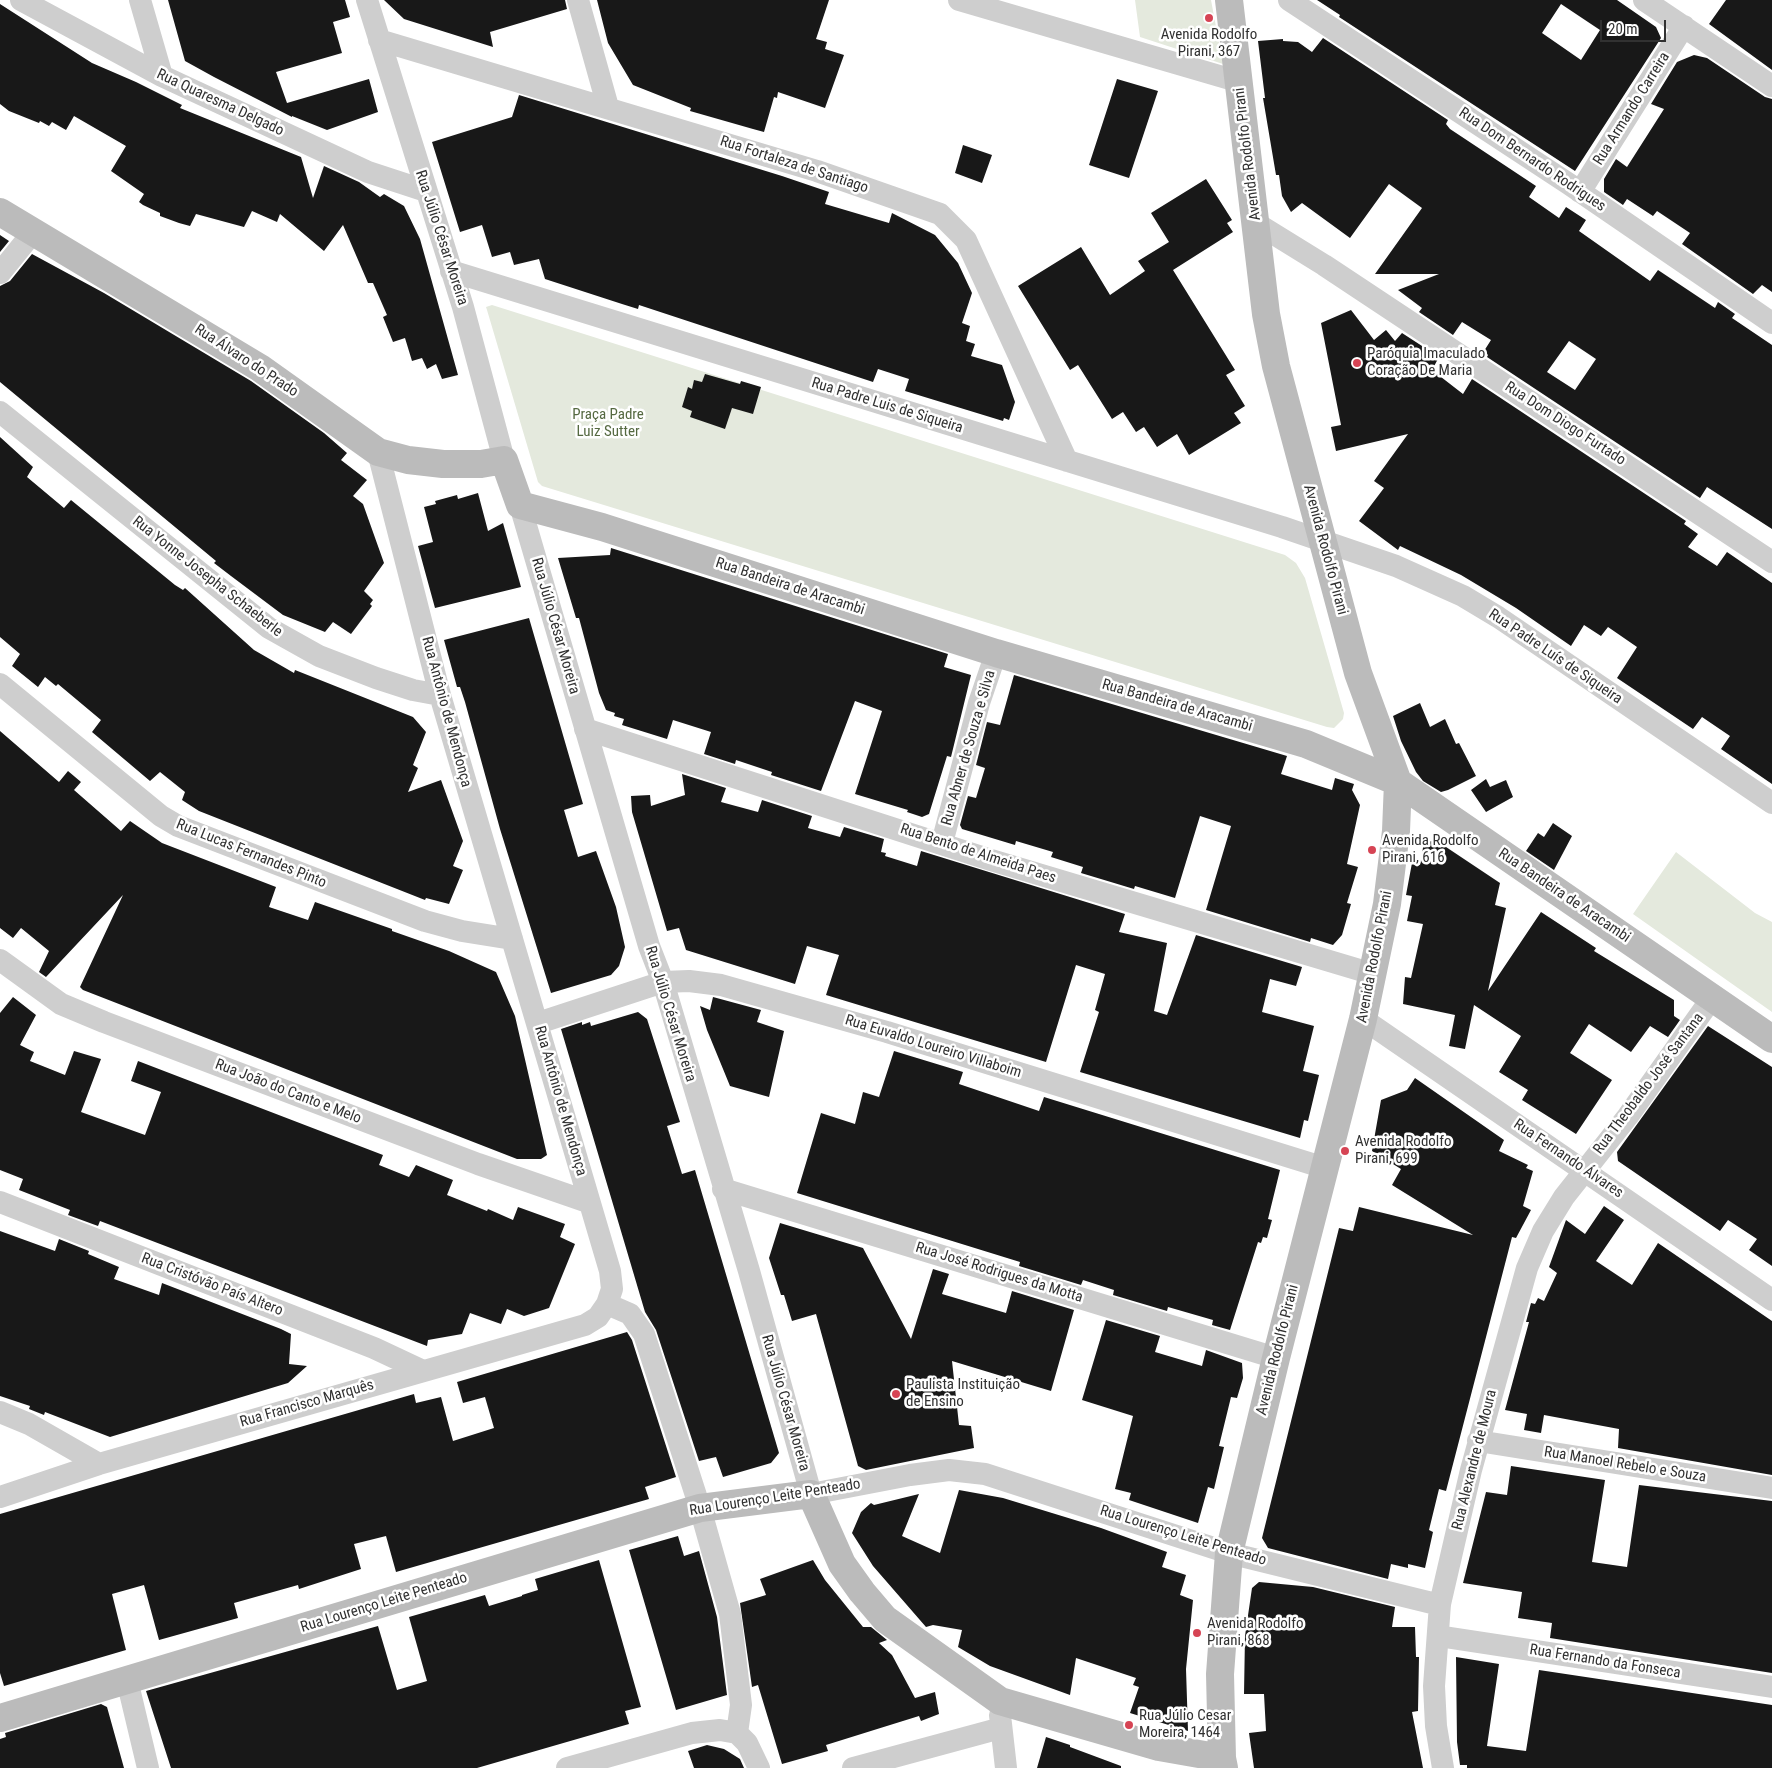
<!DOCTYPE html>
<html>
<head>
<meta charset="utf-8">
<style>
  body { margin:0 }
  #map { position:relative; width:1772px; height:1768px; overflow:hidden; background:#fff; font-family:"Roboto Condensed",sans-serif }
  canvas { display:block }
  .scale { position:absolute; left:1600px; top:20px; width:66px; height:22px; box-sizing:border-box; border:2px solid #313131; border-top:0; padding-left:6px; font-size:15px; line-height:18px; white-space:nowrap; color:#313131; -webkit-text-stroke:4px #fff; paint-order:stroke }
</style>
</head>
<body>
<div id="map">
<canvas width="1772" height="1768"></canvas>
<div class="scale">20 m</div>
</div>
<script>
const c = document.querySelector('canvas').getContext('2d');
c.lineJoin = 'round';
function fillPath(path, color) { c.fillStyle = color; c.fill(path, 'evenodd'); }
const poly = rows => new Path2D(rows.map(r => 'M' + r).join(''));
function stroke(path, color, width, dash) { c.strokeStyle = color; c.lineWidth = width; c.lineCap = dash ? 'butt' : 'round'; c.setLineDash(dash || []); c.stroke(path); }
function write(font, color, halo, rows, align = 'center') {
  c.font = font + ' "Roboto Condensed",sans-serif'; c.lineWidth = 5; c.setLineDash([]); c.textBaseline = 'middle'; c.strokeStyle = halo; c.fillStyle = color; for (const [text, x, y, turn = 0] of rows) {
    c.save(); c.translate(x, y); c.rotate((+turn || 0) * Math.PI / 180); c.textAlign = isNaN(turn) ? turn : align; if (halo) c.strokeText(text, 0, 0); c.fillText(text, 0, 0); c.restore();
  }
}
fillPath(poly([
  [1135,0,1211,0,1223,64,1140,37],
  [492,305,1285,555,1296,563,1305,578,1344,713,1343,719,1334,728,1327,727,542,486,538,482,487,310,486,307],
  [1676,852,1755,913,1772,922,1772,1012,1633,914]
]), '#e4e9dd');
fillPath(poly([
  [168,0,345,0,350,17,333,22,342,53,276,72,287,103,369,79,378,112,327,130,292,116,292,117,214,77,185,61],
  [384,0,565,0,567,9,490,32,493,47,404,19],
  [597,0,829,0,816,39,827,42,825,49,844,55,825,108,778,92,777,98,774,97,764,132,753,129,690,111,691,108,633,85,608,43],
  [1317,0,1617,0,1656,27,1661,38,1575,171,1339,17,1340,15],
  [1561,4,1600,30,1581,60,1542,33],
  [1726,0,1772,0,1772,70,1709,24],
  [0,4,92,63,136,82,182,105,180,108,301,157,313,198,324,166,359,182,380,197,384,194,404,206,420,239,458,375,442,379,436,364,427,369,422,358,412,361,405,338,393,342,383,317,387,315,373,283,368,283,343,225,324,251,280,214,277,222,252,211,244,227,196,214,190,226,179,223,160,216,160,213,143,205,139,202,144,194,111,171,126,146,74,116,66,130,52,122,49,126,40,121,39,123,9,111,0,104],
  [1323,38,1448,120,1446,124,1450,129,1536,186,1529,197,1559,218,1566,207,1586,220,1579,231,1650,281,1658,270,1715,308,1718,302,1735,314,1732,318,1772,345,1772,529,1707,487,1700,498,1487,357,1488,355,1484,351,1491,340,1462,322,1453,335,1419,312,1422,308,1398,290,1439,274,1375,274,1422,208,1389,184,1350,238,1302,203,1291,212,1282,196,1279,175,1276,175,1263,98,1265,98,1258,41,1283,39,1283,41,1298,42,1312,52],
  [1569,341,1596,359,1575,390,1547,372],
  [1694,55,1707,58,1765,97,1772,99,1772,292,1762,285,1753,294,1682,244,1690,233,1657,211,1653,216,1627,199,1623,205,1604,192,1604,179,1616,159,1627,167,1664,109,1651,104,1677,62],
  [1117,79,1158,91,1129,178,1089,165],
  [519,95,782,176,829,192,825,204,889,223,892,213,935,235,958,263,972,293,962,323,970,326,966,341,975,344,971,356,1002,365,1015,402,1009,420,1004,418,1003,421,905,391,909,379,878,369,873,382,639,305,638,309,622,304,545,279,539,259,514,265,510,252,492,257,482,225,460,232,432,142,512,117],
  [963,145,992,155,982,183,955,173],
  [1206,179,1232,220,1227,223,1233,232,1173,270,1235,370,1226,375,1245,406,1234,413,1241,423,1189,455,1177,434,1157,447,1144,427,1136,432,1123,412,1112,419,1078,365,1070,370,1018,286,1081,247,1110,295,1145,271,1138,261,1169,242,1151,213],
  [0,235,9,241,0,252],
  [32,254,104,293,251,381,324,433,347,453,341,460,367,480,353,496,363,504,384,563,364,591,373,600,370,604,372,606,351,634,333,622,325,632,283,615,231,576,214,563,216,561,0,382,0,286,10,281],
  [1351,310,1374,340,1386,330,1395,341,1402,333,1439,357,1432,370,1463,394,1472,379,1686,521,1684,524,1698,534,1688,547,1717,566,1727,552,1772,583,1772,784,1721,749,1730,736,1702,717,1693,729,1617,678,1637,647,1608,627,1601,636,1584,625,1571,646,1516,608,1461,575,1400,546,1398,550,1359,521,1384,488,1374,481,1408,434,1336,451,1331,427,1341,425,1321,323],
  [705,374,740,384,741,381,761,387,753,414,732,408,725,429,690,417,692,411,682,407,688,387,692,389,694,380,702,382],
  [0,437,33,467,27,477,64,508,71,500,175,585,183,590,185,588,254,650,294,673,295,670,413,717,426,732,413,765,418,768,408,792,441,780,463,841,453,866,463,870,449,904,426,898,425,900,199,811,182,800,185,792,160,772,150,781,92,732,101,720,58,684,56,686,45,677,38,687,12,666,20,654,0,637],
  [478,493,488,531,503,523,521,587,435,608,418,546,433,542,424,507,436,504,435,501,457,495,458,499],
  [611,548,948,654,944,667,971,675,951,757,947,756,929,814,922,817,907,812,908,810,855,794,882,711,855,701,821,791,771,775,772,772,736,760,735,764,704,754,711,732,673,720,667,739,622,725,624,719,614,716,615,713,606,710,599,693,579,618,576,618,558,558,610,555],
  [529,618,583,804,564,810,578,857,596,851,616,907,625,947,619,966,611,975,551,993,500,829,465,702,460,687,457,687,444,640],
  [1014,675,1287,756,1281,774,1332,790,1335,778,1354,784,1352,790,1360,805,1347,864,1358,867,1347,903,1351,904,1342,935,1333,945,1311,938,1310,942,1206,910,1231,826,1200,816,1175,898,1135,886,1134,889,1081,873,1083,867,1051,857,1053,852,1016,841,1015,845,962,829,960,825,968,796,976,798,985,768,976,765,987,722,1000,725],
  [1420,703,1430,727,1445,719,1456,744,1459,743,1476,776,1448,790,1441,792,1423,781,1416,772,1401,741,1393,716],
  [0,731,59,782,68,771,81,782,74,790,121,831,130,821,162,843,276,887,269,907,308,920,315,902,392,929,392,931,449,951,496,972,515,1016,547,1155,541,1159,517,1159,83,990,80,987,123,895,46,977,39,972,49,951,21,928,13,938,0,928],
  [682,774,726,788,721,802,758,812,762,800,812,816,808,828,840,837,844,827,884,839,881,852,886,853,885,856,917,866,921,851,1125,914,1119,932,1167,943,1154,1011,1167,1015,1196,935,1302,967,1296,986,1270,979,1262,1012,1314,1026,1303,1071,1319,1075,1308,1121,1304,1120,1300,1138,1080,1072,1099,1012,1095,1010,1105,974,1076,965,1046,1062,826,995,839,955,807,946,795,984,686,950,679,928,667,931,632,812,631,796,650,795,651,806,685,795],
  [1486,779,1490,787,1506,780,1513,797,1486,812,1471,790],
  [1553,823,1572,836,1554,870,1526,851,1538,833,1544,837],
  [1433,841,1440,843,1500,883,1495,905,1506,908,1488,991,1541,912,1596,948,1594,951,1674,1000,1674,1016,1680,1020,1668,1037,1650,1026,1631,1052,1589,1024,1570,1053,1612,1080,1576,1134,1522,1100,1528,1090,1499,1072,1521,1036,1474,1005,1465,1049,1449,1046,1455,1015,1403,1004,1405,977,1411,978,1423,924,1407,921,1412,896,1406,895,1412,863,1420,865,1424,842],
  [13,997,36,1015,20,1045,34,1052,30,1061,65,1075,74,1051,101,1059,81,1112,145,1135,161,1092,131,1081,138,1061,383,1155,379,1165,409,1177,416,1165,453,1180,447,1195,487,1211,488,1209,513,1220,518,1207,565,1224,560,1237,575,1244,549,1308,524,1316,507,1309,501,1324,470,1313,462,1334,428,1340,427,1346,100,1221,98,1226,68,1215,70,1210,19,1190,23,1179,0,1170,0,1013],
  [713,997,761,1010,757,1022,784,1031,769,1097,730,1086,707,1030,700,1006,710,1010],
  [638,1012,647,1019,680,1122,667,1126,682,1174,695,1170,779,1453,771,1463,723,1477,716,1457,699,1461,656,1330,645,1312,561,1029,582,1022,582,1025,590,1022,591,1026],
  [1708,1026,1772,1067,1772,1266,1749,1250,1757,1239,1728,1220,1720,1231,1618,1161,1617,1152],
  [894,1051,963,1072,959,1084,1039,1111,1044,1097,1280,1170,1268,1219,1272,1220,1267,1238,1263,1237,1261,1243,1258,1242,1230,1330,1212,1325,1213,1320,1168,1307,1167,1311,1113,1295,1114,1290,1083,1280,1081,1285,1019,1266,1020,1262,797,1193,821,1113,855,1124,863,1092,879,1097],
  [1415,1078,1504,1140,1499,1151,1528,1165,1526,1168,1533,1171,1523,1206,1531,1210,1516,1238,1512,1237,1446,1491,1439,1489,1429,1530,1433,1532,1425,1568,1408,1564,1408,1568,1391,1564,1388,1579,1268,1548,1262,1538,1339,1228,1353,1231,1359,1207,1473,1235,1392,1185,1401,1169,1372,1151,1381,1100,1407,1090],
  [1604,1206,1624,1220,1596,1261,1632,1285,1658,1243,1772,1321,1772,1475,1618,1448,1619,1429,1544,1415,1541,1433,1524,1430,1527,1414,1505,1410,1529,1322,1526,1322,1531,1303,1535,1304,1538,1298,1544,1301,1557,1273,1549,1267,1566,1220,1585,1234],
  [780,1223,863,1248,911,1339,933,1269,949,1274,942,1294,1006,1313,1012,1291,1074,1310,1051,1391,952,1361,959,1425,971,1426,974,1448,866,1470,858,1466,816,1314,792,1321,784,1295,781,1295,769,1258],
  [0,1231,55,1251,59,1239,89,1251,88,1254,119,1267,114,1279,159,1295,162,1283,281,1329,291,1334,289,1364,307,1366,288,1383,110,1437,45,1412,44,1415,29,1409,30,1406,0,1396],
  [1106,1320,1160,1336,1155,1352,1202,1366,1206,1350,1242,1363,1243,1378,1237,1398,1231,1397,1219,1446,1224,1447,1214,1489,1208,1487,1198,1523,1129,1500,1131,1493,1115,1489,1133,1416,1082,1400],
  [627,1332,632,1340,676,1477,645,1487,649,1499,396,1572,386,1536,354,1544,361,1569,299,1589,298,1585,234,1603,238,1618,159,1640,144,1585,112,1594,126,1650,4,1686,0,1673,0,1514,414,1394,416,1403,441,1397,453,1441,494,1428,485,1397,463,1403,457,1382],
  [1511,1466,1605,1480,1592,1562,1627,1567,1639,1485,1772,1501,1772,1673,1550,1638,1552,1623,1518,1618,1522,1592,1463,1583,1486,1492,1507,1495],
  [959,1490,1003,1498,1101,1528,1167,1552,1162,1567,1186,1575,1180,1595,1193,1600,1186,1669,1188,1731,1130,1713,1139,1687,1133,1685,1136,1678,1076,1658,1070,1695,990,1666,958,1647,962,1630,933,1625,926,1627,873,1566,852,1533,861,1512,871,1503,874,1505,919,1494,902,1536,940,1553],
  [678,1536,684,1556,699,1551,717,1617,727,1695,676,1710,629,1550],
  [599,1560,641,1707,625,1711,629,1724,477,1768,171,1768,146,1691,378,1626,397,1690,427,1681,409,1617,485,1595,489,1606,522,1596,522,1595,538,1590,535,1579],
  [813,1560,825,1580,863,1627,871,1627,887,1640,879,1643,892,1655,915,1698,935,1692,939,1714,921,1721,919,1716,874,1730,826,1745,828,1751,782,1764,758,1685,752,1687,740,1603,766,1595,760,1579],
  [1259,1582,1313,1587,1395,1607,1392,1627,1415,1627,1416,1657,1419,1657,1418,1711,1412,1712,1423,1768,1254,1768,1249,1733,1266,1731,1264,1694,1244,1694,1245,1636,1252,1588],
  [1456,1657,1499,1664,1487,1746,1526,1751,1539,1670,1772,1705,1772,1768,1467,1768,1467,1765,1460,1765,1457,1742],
  [101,1704,107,1707,124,1768,0,1768,0,1739,6,1737,5,1733],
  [1046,1737,1070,1745,1070,1747,1121,1766,1121,1768,1037,1768],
  [707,1745,724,1749,740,1759,744,1768,694,1768,688,1751]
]), '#181818');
stroke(poly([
  [21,0,162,76,368,172,426,191],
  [140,0,162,76],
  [367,0,463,307,504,460],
  [578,0,608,107],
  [959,0,1240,82],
  [1289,0,1569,184,1772,323],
  [1644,0,1772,86],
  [379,40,817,171,940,214,966,240,1067,461],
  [1580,192,1684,26],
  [1256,223,1324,265,1772,562],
  [451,271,1282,527,1396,566,1463,596,1498,617,1772,803],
  [0,273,34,231],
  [0,412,269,628,319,656,376,678,413,690,440,695],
  [520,505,649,946,663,982,749,1271,811,1494,910,1475,949,1470,985,1474,1229,1553,1440,1605],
  [0,684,161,816,178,826,425,921,462,931,512,939],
  [585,729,991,860,1373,974],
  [942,843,979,703,996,653],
  [0,960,61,1004,104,1022,478,1164,588,1202],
  [1363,1019,1772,1300],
  [538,1023,663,982,689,981,721,985,887,1032,1325,1168],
  [723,1189,1276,1358],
  [0,1202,374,1348,423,1371],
  [607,1304,630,1314,644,1334,700,1508,730,1614,741,1705,737,1733],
  [0,1412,29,1424,99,1464],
  [1478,1441,1772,1488],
  [0,1497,99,1464,585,1325,598,1317,607,1304,612,1289,610,1271,440,695,378,452],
  [1438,1636,1772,1687],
  [127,1680,148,1768],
  [1000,1715,1006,1768],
  [737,1733,747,1743,759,1768],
  [567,1768,692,1733,720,1730,737,1733],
  [853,1768,1001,1728],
  [1443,1768,1436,1726,1434,1686,1440,1604,1471,1470,1527,1268,1543,1231,1564,1197,1628,1116,1712,998]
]), '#cecece', 22);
stroke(poly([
  [0,212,260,368,378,452,408,460,443,464,481,464,504,460,520,505,602,527,996,653,1306,744,1398,782,1772,1039],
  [0,1718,700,1508,811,1494,842,1564,862,1592,885,1619,1000,1701,1159,1747,1222,1758],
  [1224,1768,1222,1758,1220,1674,1229,1553,1276,1358,1363,1019,1387,904,1396,831,1398,782,1358,673,1276,366,1266,314,1229,0]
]), '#bbb', 28);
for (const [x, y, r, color] of [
  [1209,18,5,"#d64454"],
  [1357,363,5,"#d64454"],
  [1372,850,5,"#d64454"],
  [1345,1151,5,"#d64454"],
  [896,1394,5,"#d64454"],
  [1197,1633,5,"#d64454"],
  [1129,1725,5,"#d64454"]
]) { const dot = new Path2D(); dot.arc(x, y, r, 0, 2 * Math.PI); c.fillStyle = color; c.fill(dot); stroke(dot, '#fff', 2); }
write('15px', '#313131', '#fff', [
  ["Avenida Rodolfo",1209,35,"center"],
  ["Pirani, 367",1209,52,"center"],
  ["Paróquia Imaculado",1367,354],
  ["Coração De Maria",1367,371],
  ["Avenida Rodolfo",1382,841],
  ["Pirani, 616",1382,858],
  ["Avenida Rodolfo",1355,1142],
  ["Pirani, 699",1355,1159],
  ["Paulista Instituição",906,1385],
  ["de Ensino",906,1402],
  ["Avenida Rodolfo",1207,1624],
  ["Pirani, 868",1207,1641],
  ["Rua Júlio Cesar",1139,1716],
  ["Moreira, 1464",1139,1733]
], 'left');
write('15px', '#313131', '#fff', [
  ["Rua Quaresma Delgado",220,103,25],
  ["Rua Armando Carreira",1632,109,-58],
  ["Avenida Rodolfo Pirani",1248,154,-97],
  ["Rua Dom Bernardo Rodrigues",1532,160,34],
  ["Rua Fortaleza de Santiago",794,165,18],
  ["Rua Júlio César Moreira",441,238,72],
  ["Rua Álvaro do Prado",246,361,33],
  ["Rua Padre Luis de Siqueira",887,406,17],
  ["Rua Dom Diogo Furtado",1565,424,33],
  ["Avenida Rodolfo Pirani",1325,550,75],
  ["Rua Yonne Josepha Schaeberle",207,577,38],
  ["Rua Bandeira de Aracambi",790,587,18],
  ["Rua Júlio César Moreira",555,626,74],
  ["Rua Padre Luís de Siqueira",1555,657,34],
  ["Rua Bandeira de Aracambi",1177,706,16],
  ["Rua Antônio de Mendonça",446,712,75],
  ["Rua Abner de Souza e Silva",969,748,-74],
  ["Rua Lucas Fernandes Pinto",251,854,22],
  ["Rua Bento de Almeida Paes",978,854,18],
  ["Rua Bandeira de Aracambi",1564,896,34],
  ["Avenida Rodolfo Pirani",1375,957,-79],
  ["Rua Júlio César Moreira",670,1014,73],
  ["Rua Euvaldo Loureiro Villaboim",933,1047,17],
  ["Rua Theobaldo José Santana",1649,1084,-53],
  ["Rua João do Canto e Melo",288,1092,21],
  ["Rua Antônio de Mendonça",560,1101,74],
  ["Rua Fernando Álvares",1568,1159,34],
  ["Rua José Rodrigues da Motta",999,1273,17],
  ["Rua Cristóvão País Altero",212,1285,21],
  ["Avenida Rodolfo Pirani",1278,1350,-76],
  ["Rua Júlio César Moreira",785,1403,74],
  ["Rua Francisco Marquês",307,1404,-16],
  ["Rua Alexandre de Moura",1475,1460,-76],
  ["Rua Manoel Rebelo e Souza",1625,1465,9],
  ["Rua Lourenço Leite Penteado",775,1498,-9],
  ["Rua Lourenço Leite Penteado",1183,1536,17],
  ["Rua Lourenço Leite Penteado",384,1603,-17],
  ["Rua Fernando da Fonseca",1605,1662,9]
]);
write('15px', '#556941', '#fff', [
  ["Praça Padre",608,415],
  ["Luiz Sutter",608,432]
]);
</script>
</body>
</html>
